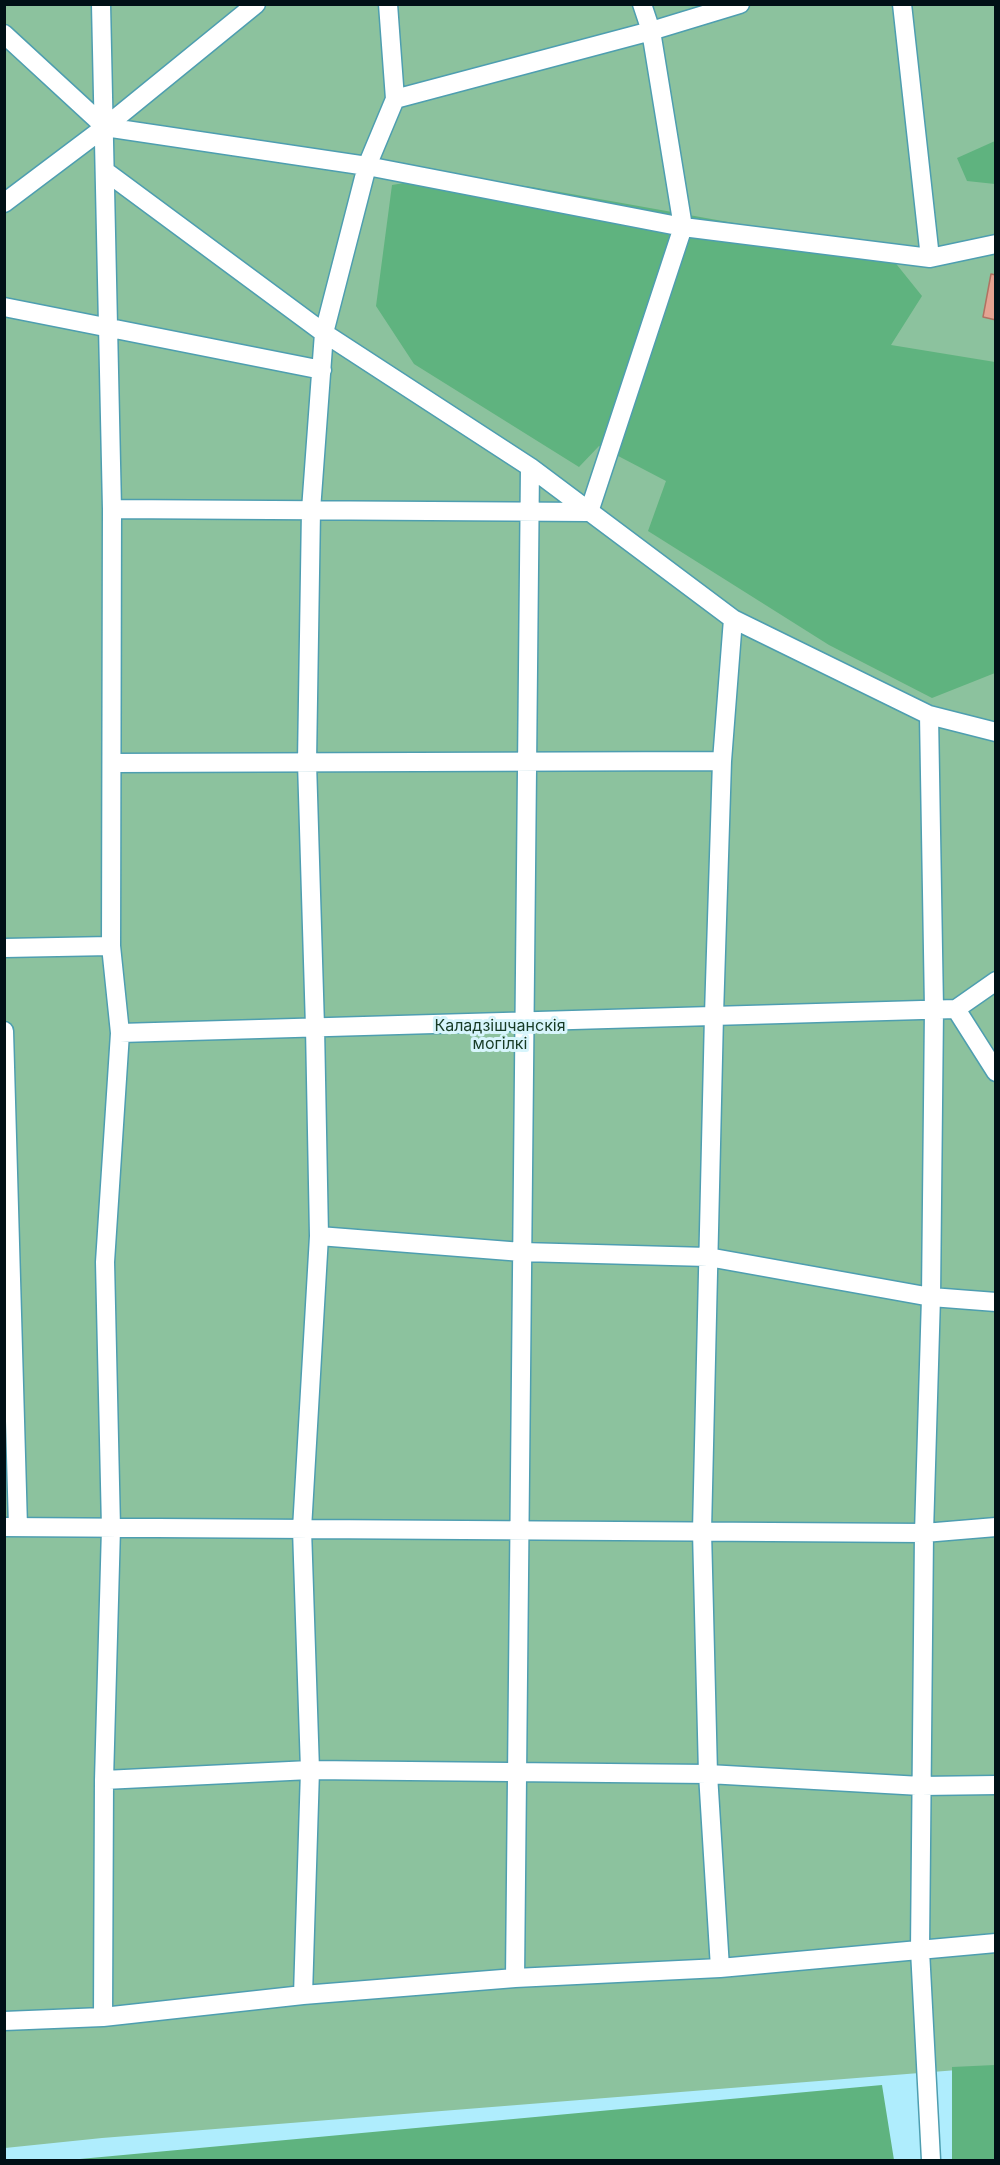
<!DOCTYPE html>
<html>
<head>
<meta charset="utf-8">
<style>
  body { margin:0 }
  #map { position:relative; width:1000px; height:2165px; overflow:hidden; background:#afedfd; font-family:Inter,sans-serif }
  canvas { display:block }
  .frame { position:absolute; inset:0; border:6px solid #001016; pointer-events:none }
</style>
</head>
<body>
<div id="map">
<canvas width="1000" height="2165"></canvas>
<div class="frame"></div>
</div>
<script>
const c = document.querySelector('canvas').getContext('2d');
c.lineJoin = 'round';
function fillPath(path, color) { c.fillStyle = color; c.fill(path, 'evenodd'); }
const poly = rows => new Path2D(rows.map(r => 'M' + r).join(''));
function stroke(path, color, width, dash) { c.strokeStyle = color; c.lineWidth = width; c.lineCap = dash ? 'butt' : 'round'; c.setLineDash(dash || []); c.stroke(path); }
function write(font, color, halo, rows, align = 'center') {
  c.font = font + ' Inter,sans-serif'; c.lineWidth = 6; c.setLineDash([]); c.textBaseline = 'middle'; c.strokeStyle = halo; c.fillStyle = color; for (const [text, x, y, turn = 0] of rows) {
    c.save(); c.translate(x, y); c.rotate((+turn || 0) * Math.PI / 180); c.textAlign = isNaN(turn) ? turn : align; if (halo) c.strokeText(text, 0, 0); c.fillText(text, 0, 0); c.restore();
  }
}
fillPath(poly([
  [5,5,995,5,995,2067,102,2138,5,2148]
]), '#8cc29e');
fillPath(poly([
  [995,141,995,184,967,181,957,158],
  [446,176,532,187,885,250,922,296,891,345,995,362,995,673,932,698,829,645,648,531,666,481,599,446,579,467,414,364,376,306,392,185],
  [995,2065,995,2160,952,2160,952,2067],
  [882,2085,894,2160,69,2160]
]), '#5fb37f');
const building = poly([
  [991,274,996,275,996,320,983,317,991,274]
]);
fillPath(building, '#e5a392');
stroke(building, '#b07262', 1.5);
const lane = poly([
  [101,4,112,509,111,946,120,1033,105,1262,111,1528,104,1780,103,2017],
  [902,4,930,258],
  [4,34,105,127,367,166,683,227,930,258,996,244],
  [395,99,651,31,740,4],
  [105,171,324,333,530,467,733,619,929,715,996,732],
  [4,203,105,127,256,4],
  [4,307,322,370],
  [112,509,589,512,683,227,651,31,642,4],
  [929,715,934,1009,931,1297,924,1533,920,1950,931,2160],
  [113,763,722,761],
  [4,948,111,946],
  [956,1009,996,1072],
  [4,1031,18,1527],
  [120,1033,956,1009,996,981],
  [319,1236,522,1252,708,1257,931,1297,996,1302],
  [4,1527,924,1533,996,1527],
  [104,1780,310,1770,708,1774,921,1786,996,1785],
  [720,1968,708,1774,702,1531,714,1015,722,761,733,619],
  [515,1978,530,467],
  [303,1995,310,1770,302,1529,319,1236,315,1027,307,762,311,510,324,333,367,166,395,99,388,4],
  [4,2021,103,2017,303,1995,515,1978,720,1968,996,1943]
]);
stroke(lane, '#4e9eb0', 21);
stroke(lane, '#fff', 18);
write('16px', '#173b25', '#d7f5fc', [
  ["Каладзішчанскія",500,1026],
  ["могілкі",500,1044]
]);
</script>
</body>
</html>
